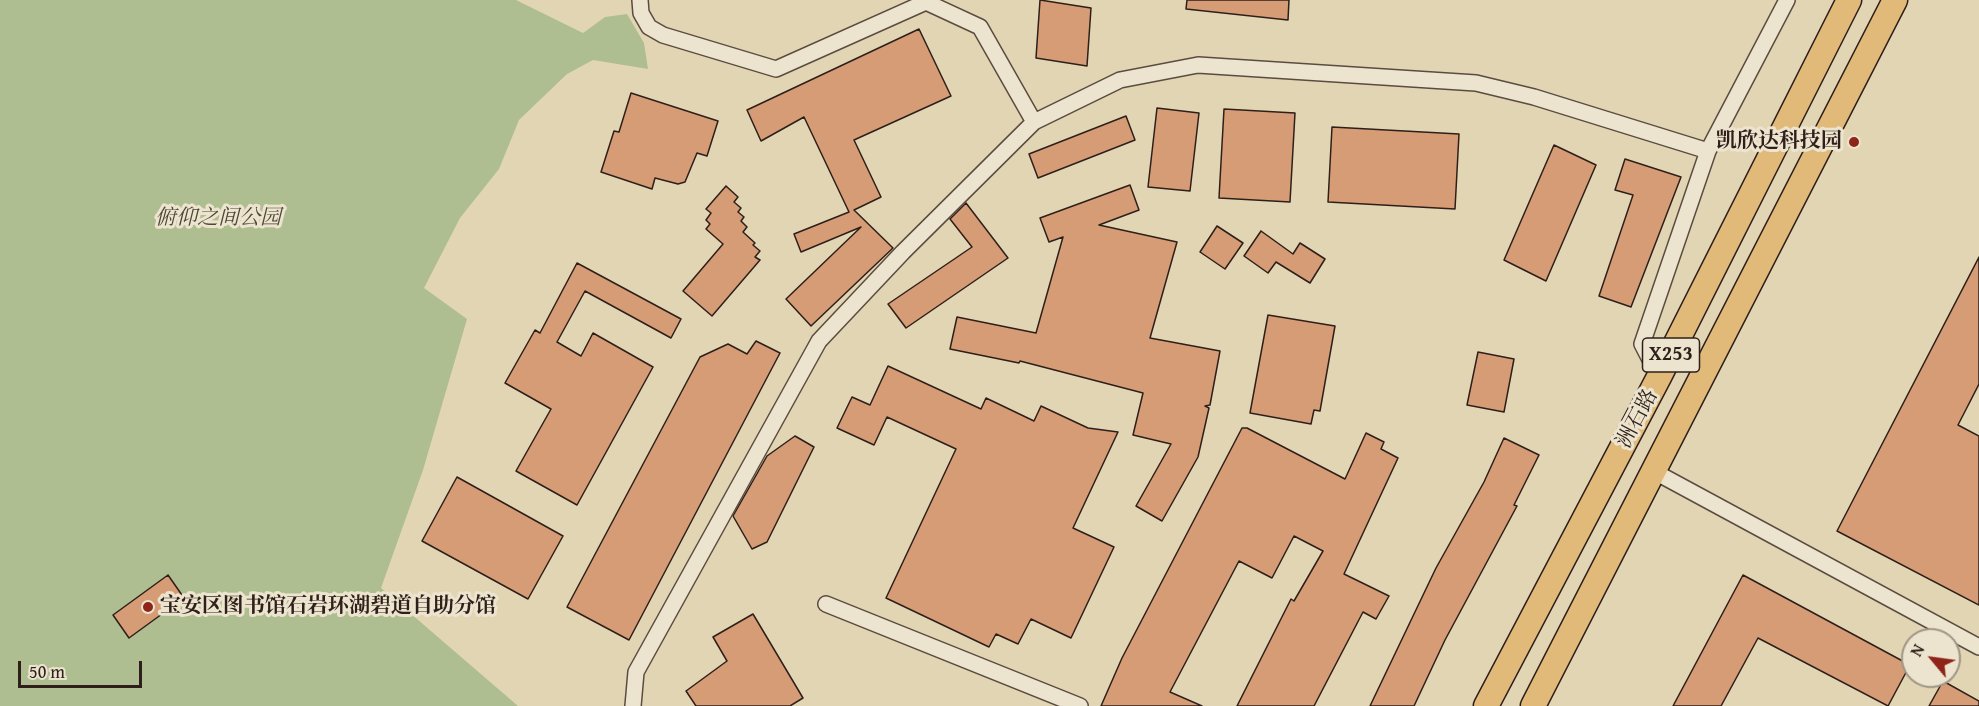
<!DOCTYPE html>
<html>
<head>
<meta charset="utf-8">
<style>
  body { margin:0 }
  #map { position:relative; width:1979px; height:706px; overflow:hidden; background:#e2d5b4; font-family:"Gentium Book Plus",serif }
  canvas { display:block }
  .north { position:absolute; left:1901px; top:628px; width:60px; height:60px; box-sizing:border-box; background:#ece4ce; border:2px solid #a09586; border-radius:50%; rotate:299deg; font-size:16px; font-weight:700; line-height:24px; text-align:center; color:#2e1f1a }
  .north::after { content:''; display:block; margin:auto; width:21px; height:27px; background:#8f2418; clip-path:polygon(50% 0,100% 100%,50% 72%,0 100%) }
  .scale { position:absolute; left:18px; top:661px; width:124px; height:27px; box-sizing:border-box; border:3px solid #2e1f1a; border-top:0; padding-left:8px; font-size:18px; line-height:21px; white-space:nowrap; color:#2e1f1a; -webkit-text-stroke:4px #ece4ce; paint-order:stroke }
</style>
</head>
<body>
<div id="map">
<canvas width="1979" height="706"></canvas>
<div class="north">N</div>
<div class="scale">50 m</div>
</div>
<script>
const c = document.querySelector('canvas').getContext('2d');
c.lineJoin = 'round';
function fillPath(path, color) { c.fillStyle = color; c.fill(path, 'evenodd'); }
const poly = rows => new Path2D(rows.map(r => 'M' + r).join(''));
function stroke(path, color, width, dash) { c.strokeStyle = color; c.lineWidth = width; c.lineCap = dash ? 'butt' : 'round'; c.setLineDash(dash || []); c.stroke(path); }
function write(font, color, halo, rows, align = 'center') {
  c.font = font + ' "Gentium Book Plus","Noto Serif SC",serif'; c.lineWidth = 6; c.setLineDash([]); c.textBaseline = 'middle'; c.strokeStyle = halo; c.fillStyle = color; for (const [text, x, y, turn = 0] of rows) {
    c.save(); c.translate(x, y); c.rotate((+turn || 0) * Math.PI / 180); c.textAlign = isNaN(turn) ? turn : align; if (halo) c.strokeText(text, 0, 0); c.fillText(text, 0, 0); c.restore();
  }
}
fillPath(poly([
  [0,0,516,0,583,33,605,17,627,14,644,43,648,69,593,60,567,74,519,120,499,169,460,218,424,288,467,319,423,470,381,588,518,706,0,706]
]), '#afbe90');
const building = poly([
  [1040,0,1091,8,1087,66,1036,58,1040,0],
  [1187,0,1289,0,1288,20,1186,9,1187,0],
  [919,29,951,96,854,140,881,197,854,210,893,248,811,326,786,299,861,227,801,252,794,234,849,212,804,117,761,141,747,110,919,29],
  [631,93,718,121,707,156,697,153,685,182,678,184,655,178,652,189,601,172,614,131,619,132,631,93],
  [1157,108,1199,113,1190,191,1148,187,1157,108],
  [1224,109,1295,113,1290,202,1219,198,1224,109],
  [1126,116,1135,140,1038,178,1029,154,1126,116],
  [1332,127,1459,134,1455,209,1328,202,1332,127],
  [1554,145,1596,165,1546,281,1504,260,1554,145],
  [1625,159,1681,177,1631,307,1599,296,1633,195,1615,190,1625,159],
  [1130,185,1139,210,1099,225,1177,242,1150,338,1220,351,1210,405,1205,406,1209,408,1198,457,1162,521,1136,506,1171,444,1133,435,1143,393,1020,361,1019,363,950,349,957,317,1036,333,1063,237,1049,242,1040,218,1130,185],
  [726,186,738,197,734,202,741,208,738,212,744,217,741,221,747,227,743,232,755,243,753,245,760,251,755,257,760,260,712,316,683,291,723,244,706,229,710,224,706,220,711,213,706,209,726,186],
  [966,203,1008,258,906,328,888,304,972,247,950,219,966,203],
  [1217,226,1243,243,1225,269,1200,252,1217,226],
  [1261,231,1293,254,1300,243,1325,259,1310,283,1276,262,1268,273,1244,256,1261,231],
  [1979,257,1979,384,1958,425,1979,436,1979,605,1837,531,1979,257],
  [577,263,681,319,671,338,585,291,557,342,581,356,593,333,653,367,577,505,516,471,551,409,505,383,535,330,540,333,577,263],
  [1268,315,1335,326,1320,411,1314,410,1311,424,1250,413,1268,315],
  [756,341,780,353,629,640,567,607,700,357,728,344,747,354,756,341],
  [1478,352,1514,359,1504,412,1467,405,1478,352],
  [888,366,981,409,986,398,1034,421,1041,406,1088,428,1118,432,1073,528,1114,547,1071,638,1031,619,1018,644,996,634,989,647,886,598,956,449,887,417,874,445,837,428,852,397,870,405,888,366],
  [1242,428,1247,428,1345,479,1366,433,1384,442,1381,449,1398,458,1344,574,1389,596,1376,619,1363,612,1314,706,1237,706,1291,599,1294,601,1323,551,1294,536,1272,578,1239,561,1170,692,1202,706,1101,706,1122,658,1242,428],
  [795,436,814,447,767,542,752,549,733,516,767,456,795,436],
  [1504,438,1539,455,1514,505,1517,506,1445,640,1414,706,1370,706,1436,568,1484,482,1504,438],
  [457,477,563,536,528,599,422,541,457,477],
  [168,575,184,598,129,638,113,615,168,575],
  [1743,575,1910,665,1888,706,1758,638,1721,706,1673,706,1743,575],
  [753,614,803,698,790,706,696,706,686,691,727,661,713,637,753,614],
  [1943,681,1979,701,1979,706,1929,706,1943,681]
]);
fillPath(building, '#d59c76');
stroke(building, '#2e1f1a', 1.5);
const minor = poly([
  [640,0,641,13,649,27,663,35,776,69,926,2,980,27,1034,122],
  [1659,377,1642,344,1708,151,1787,0],
  [1655,472,1979,647],
  [826,604,1080,706],
  [633,706,636,672,819,341,903,252,1034,122,1120,80,1198,65,1476,83,1534,97,1708,151]
]);
const primary = poly([
  [1486,706,1659,377,1849,0],
  [1533,706,1895,0]
]);
stroke(minor, '#5b4c40', 18);
stroke(primary, '#2e1f1a', 27);
stroke(minor, '#ece4ce', 15);
stroke(primary, '#e1ba7a', 24);
for (const [x, y, r, color] of [
  [1854,142,6,"#8f2418"],
  [148,607,6,"#8f2418"]
]) { const dot = new Path2D(); dot.arc(x, y, r, 0, 2 * Math.PI); c.fillStyle = color; c.fill(dot); stroke(dot, '#ece4ce', 2); }
for (const [x, y, w] of [
  [1671,355,57]
]) { const box = new Path2D(); box.roundRect(x - w / 2, y - 17, w, 34, 4.5); c.fillStyle = '#ece4ce'; c.fill(box); stroke(box, '#2e1f1a', 1.5); }
write('bold 20px', '#2e1f1a', null, [
  ["X253",1671,355]
]);
write('bold 21px', '#2e1f1a', '#ece4ce', [
  ["凯欣达科技园",1842,142],
  ["宝安区图书馆石岩环湖碧道自助分馆",160,607,"left"]
], 'right');
write('italic 21px', '#4e4738', '#ece4ce', [
  ["俯仰之间公园",218,219]
]);
write('21px', '#2e1f1a', '#ece4ce', [
  ["洲石路",1638,419,-62]
]);
</script>
</body>
</html>
